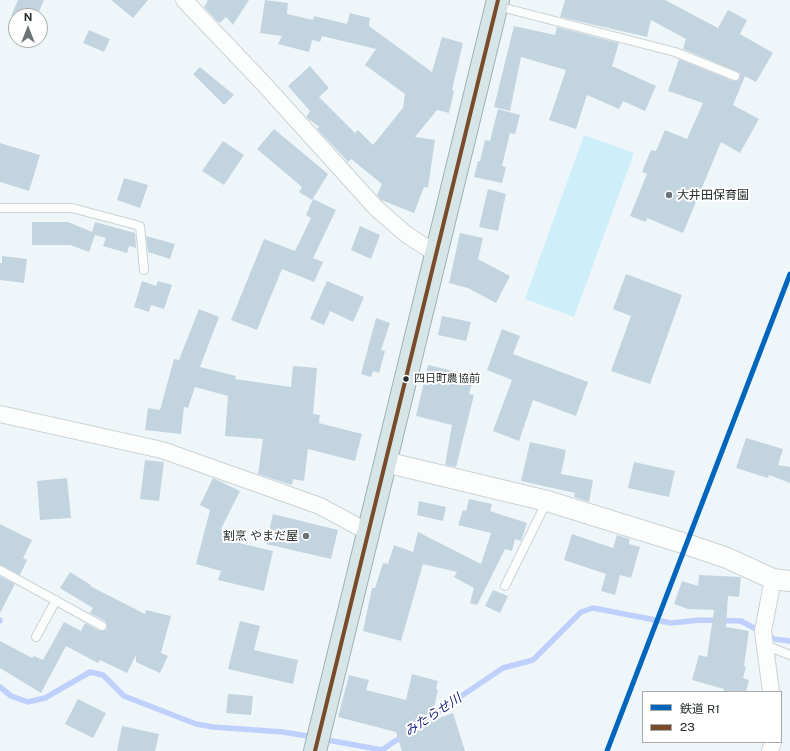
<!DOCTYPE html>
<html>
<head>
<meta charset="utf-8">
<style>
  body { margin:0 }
  #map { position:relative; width:790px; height:751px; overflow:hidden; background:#eef6f9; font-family:"Public Sans","Noto Sans JP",sans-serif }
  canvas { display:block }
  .legend { position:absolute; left:642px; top:691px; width:140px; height:52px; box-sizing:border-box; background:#fff; border:1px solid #a8abab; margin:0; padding:5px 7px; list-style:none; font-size:12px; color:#262c2d }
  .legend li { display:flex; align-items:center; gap:8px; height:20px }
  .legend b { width:20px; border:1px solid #a8abab }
  .north { position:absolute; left:8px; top:8px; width:40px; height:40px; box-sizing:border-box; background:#fff; border:1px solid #a8abab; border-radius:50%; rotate:0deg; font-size:11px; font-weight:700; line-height:16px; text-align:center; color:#262c2d }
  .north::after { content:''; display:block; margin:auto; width:14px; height:18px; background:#6c7374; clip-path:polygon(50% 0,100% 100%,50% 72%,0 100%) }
</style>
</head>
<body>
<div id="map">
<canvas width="790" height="751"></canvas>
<ul class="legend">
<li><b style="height:5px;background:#0065bd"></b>鉄道 R1</li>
<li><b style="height:5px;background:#7a4b2a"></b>23</li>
</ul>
<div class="north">N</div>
</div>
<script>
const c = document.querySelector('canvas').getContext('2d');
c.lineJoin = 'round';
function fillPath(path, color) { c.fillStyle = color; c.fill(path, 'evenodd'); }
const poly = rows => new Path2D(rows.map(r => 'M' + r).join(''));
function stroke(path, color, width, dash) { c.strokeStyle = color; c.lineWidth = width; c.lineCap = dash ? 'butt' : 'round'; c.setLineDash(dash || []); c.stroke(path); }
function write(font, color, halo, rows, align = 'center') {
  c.font = font + ' "Public Sans","Noto Sans JP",sans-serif'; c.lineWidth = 4; c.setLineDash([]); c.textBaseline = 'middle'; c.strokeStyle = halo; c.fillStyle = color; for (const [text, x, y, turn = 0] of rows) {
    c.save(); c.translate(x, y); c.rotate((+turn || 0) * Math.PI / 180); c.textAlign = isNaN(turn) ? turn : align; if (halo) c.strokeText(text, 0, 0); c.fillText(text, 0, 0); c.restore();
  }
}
fillPath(poly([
  [584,135,634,153,574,317,525,299]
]), '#ceeffa');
stroke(poly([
  [0,620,0,621],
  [0,687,11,696,28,702,45,698,90,672,103,675,124,696,196,724,213,727,283,732,313,737],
  [427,719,503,668,533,660,581,612,593,608,671,623,700,620,741,621,774,639,790,641],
  [322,739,382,750,404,735]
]), '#c0d0fc', 5.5);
fillPath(poly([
  [18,0,44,0,37,16,11,16],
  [111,0,148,0,133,18],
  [208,0,249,0,233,25,226,17,220,23,217,21,204,7],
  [265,0,288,3,287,14,313,20,314,16,347,24,350,13,370,18,369,26,432,72,442,37,463,43,452,90,454,91,449,113,437,110,415,137,435,140,428,188,424,187,414,213,381,200,377,195,382,184,351,159,348,162,339,152,317,129,319,127,306,117,310,111,288,86,310,66,329,88,319,97,355,133,358,130,373,145,403,108,405,94,365,65,376,49,322,36,320,42,312,40,309,52,278,44,282,36,260,33],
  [565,0,665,0,718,28,728,10,747,20,740,34,773,53,756,82,745,76,733,105,759,119,740,153,721,142,683,233,647,218,646,222,630,216,647,174,642,172,651,150,656,151,665,130,687,139,703,103,668,91,679,59,733,81,739,80,740,73,683,49,686,39,651,20,647,37,560,17],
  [514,26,555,35,557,27,619,43,612,66,656,86,645,111,623,101,619,109,587,95,576,129,549,120,566,70,521,57,510,111,494,107],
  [89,30,110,39,104,52,83,43],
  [200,67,234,95,224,105,193,74],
  [498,109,520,115,515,134,510,133,502,166,506,167,502,183,474,177,478,161,480,161,485,140,490,141],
  [274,129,328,174,312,200,299,192,302,187,257,149],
  [223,141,244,155,224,185,202,171],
  [0,143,40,155,29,191,0,182],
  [124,178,148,185,140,208,117,200],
  [488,189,506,194,498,231,479,227],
  [313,199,336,210,313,258,323,262,314,282,282,269,257,330,231,320,264,239,295,251,311,218,306,215],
  [32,222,68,222,92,232,95,222,135,233,136,248,129,246,127,253,103,246,106,238,95,235,89,252,70,245,32,245],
  [360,226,380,235,371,259,351,250],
  [460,233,483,238,478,259,510,276,496,303,468,288,449,283],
  [146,236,175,244,170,259,148,252],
  [2,256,27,259,24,283,0,280,0,263,2,263],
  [626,274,682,295,650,384,611,371,631,316,613,309],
  [142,281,156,286,158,281,172,285,164,309,151,305,149,312,134,307],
  [327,281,364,297,353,322,330,311,324,325,310,319],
  [199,309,219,317,200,367,236,376,235,379,291,387,293,366,317,368,313,414,320,415,319,423,362,434,355,461,308,449,304,481,293,479,292,485,288,484,258,474,263,439,225,436,228,396,195,387,188,408,184,407,181,434,145,430,148,408,160,410,174,359,179,360],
  [442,316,471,322,466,341,438,335],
  [376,318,390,323,381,350,385,351,379,373,373,371,371,377,361,374],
  [502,329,520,336,513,354,588,382,576,416,533,400,519,441,493,431,512,380,487,370],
  [428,365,474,376,469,394,474,395,456,467,445,465,452,425,416,416],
  [746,438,783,449,778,465,790,467,790,483,769,475,768,478,736,468],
  [530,442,566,450,561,474,593,480,589,502,574,497,575,493,521,481],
  [145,460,164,462,159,501,140,499],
  [634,462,675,471,669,497,628,488],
  [67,478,71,518,40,520,37,481],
  [213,478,240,491,221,529,224,530,222,539,273,551,264,591,218,580,221,571,196,564,210,510,200,505],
  [469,499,492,504,490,511,527,523,521,541,515,539,512,551,505,549,477,605,470,603,474,588,454,577,457,572,423,564,401,641,363,631,372,588,375,588,383,563,388,564,394,545,413,552,418,532,481,564,491,533,458,525,463,510,466,511],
  [419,501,446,507,443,521,417,515],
  [273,514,338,530,331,559,266,544],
  [0,524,32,540,23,558,27,560,20,575,0,565],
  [572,534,613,548,617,535,630,539,629,544,640,547,631,578,620,575,615,595,601,591,606,574,564,560],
  [70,572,91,585,90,586,145,614,146,610,171,616,161,653,168,656,160,673,136,662,136,655,127,673,100,660,98,663,66,646,41,693,0,668,0,641,32,658,34,656,43,660,64,622,81,631,85,623,100,631,107,629,107,625,105,621,90,613,93,608,60,588],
  [699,575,741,577,739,597,728,596,726,627,749,631,744,666,746,667,743,678,749,680,746,692,724,692,724,689,692,680,699,655,707,657,714,610,688,609,674,604,682,581,698,586],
  [0,576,15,584,0,613],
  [493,590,508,596,500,613,485,606],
  [240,621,260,626,254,650,298,660,293,684,228,669],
  [412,674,438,681,436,689,438,690,431,721,453,713,465,751,402,751,396,732,338,717,349,675,369,680,366,690,406,700],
  [228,694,253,696,251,715,226,713],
  [78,699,106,713,93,738,65,724],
  [122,726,159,734,155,751,117,751]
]), '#c3d4e1');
const service = poly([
  [497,6,675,52,735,76],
  [0,208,72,208,140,226,144,270],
  [0,570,102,626],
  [505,586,547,501],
  [36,637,56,600],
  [765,645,790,655]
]);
const minor = poly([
  [184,0,263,83,376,208,407,235,437,254],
  [0,414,162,450,320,506,368,532],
  [771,692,763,631,773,579],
  [770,751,773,742]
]);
const tertiary = poly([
  [385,462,547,501,686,544,727,558,773,579,790,581]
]);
const trunk = poly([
  [315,751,498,0]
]);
stroke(service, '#ccd3d5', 10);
stroke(minor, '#ccd3d5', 18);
stroke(tertiary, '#ccd3d5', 22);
stroke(trunk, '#9bb3b4', 24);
stroke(service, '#fcfefe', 8);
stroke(minor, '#fcfefe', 16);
stroke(tertiary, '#fcfefe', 20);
stroke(trunk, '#d6e6e6', 22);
stroke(poly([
  [315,751,498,0]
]), '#7a4b2a', 4);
stroke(poly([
  [607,751,790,274]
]), '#0065bd', 5);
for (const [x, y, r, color] of [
  [669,195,4,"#6c7374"],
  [406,379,3.5,"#262c2d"],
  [306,536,4,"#6c7374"]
]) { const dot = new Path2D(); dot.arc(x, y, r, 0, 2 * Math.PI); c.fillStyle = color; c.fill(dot); stroke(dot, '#fff', 1.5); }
write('11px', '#262c2d', '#fff', [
  ["四日町農協前",414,379]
], 'left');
write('12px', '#262c2d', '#fff', [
  ["大井田保育園",677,195],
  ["割烹 やまだ屋",298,536,"right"]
], 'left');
write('italic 13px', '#1f297f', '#fff', [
  ["みたらせ川",433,715,-34]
]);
</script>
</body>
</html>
